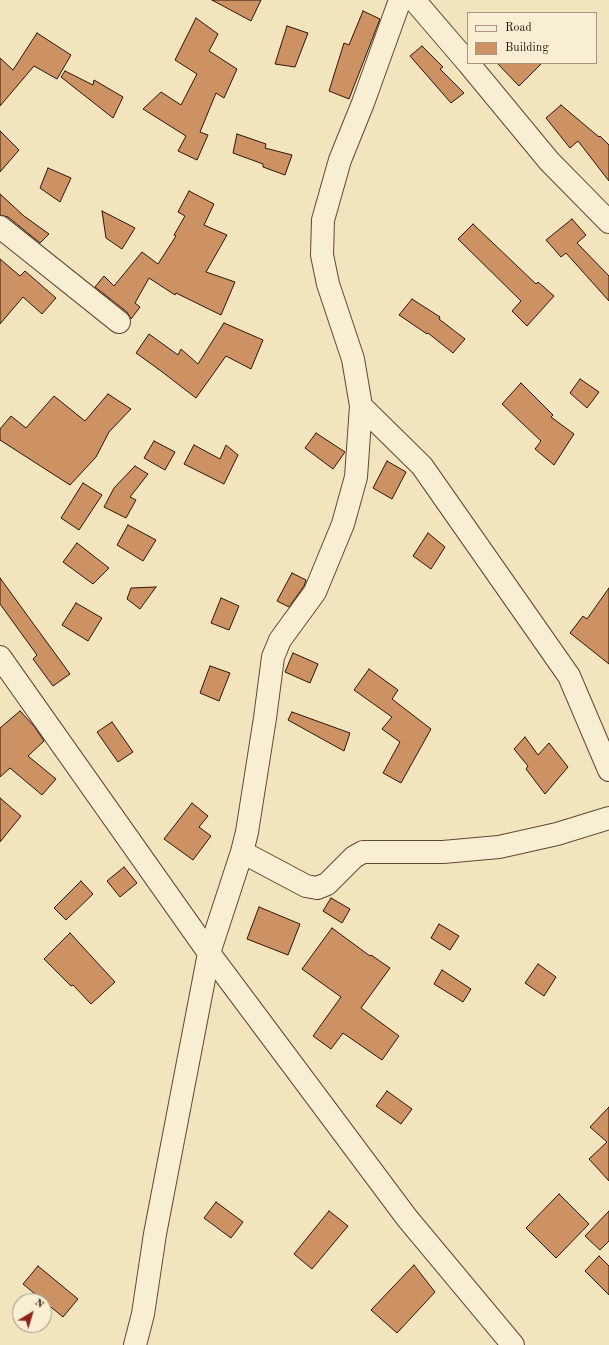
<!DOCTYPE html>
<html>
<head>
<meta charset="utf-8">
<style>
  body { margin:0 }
  #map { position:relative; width:609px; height:1345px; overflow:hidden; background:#f2e5bd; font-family:"Old Standard TT",serif }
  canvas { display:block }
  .legend { position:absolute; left:467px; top:12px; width:130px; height:52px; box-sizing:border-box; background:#f7eed4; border:1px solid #a79782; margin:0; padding:5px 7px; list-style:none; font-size:12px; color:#301408 }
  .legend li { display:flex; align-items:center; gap:8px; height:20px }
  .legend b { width:20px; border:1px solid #a79782 }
  .north { position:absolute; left:12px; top:1293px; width:40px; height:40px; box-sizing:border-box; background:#f7eed4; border:1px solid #a79782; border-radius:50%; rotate:38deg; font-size:11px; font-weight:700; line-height:16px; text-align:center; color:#301408 }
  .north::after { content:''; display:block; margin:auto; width:14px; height:18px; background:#8f2418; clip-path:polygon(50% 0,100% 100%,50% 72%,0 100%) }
</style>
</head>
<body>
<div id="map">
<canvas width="609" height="1345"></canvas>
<ul class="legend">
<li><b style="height:5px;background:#f7eed4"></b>Road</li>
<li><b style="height:11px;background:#cd9264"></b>Building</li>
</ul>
<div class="north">N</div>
</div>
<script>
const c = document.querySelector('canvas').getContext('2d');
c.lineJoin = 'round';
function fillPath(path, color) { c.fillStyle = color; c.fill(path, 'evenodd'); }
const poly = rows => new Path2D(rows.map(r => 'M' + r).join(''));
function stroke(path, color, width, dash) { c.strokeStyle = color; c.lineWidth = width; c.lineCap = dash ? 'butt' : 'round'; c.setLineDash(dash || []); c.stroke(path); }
const building = poly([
  [212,0,261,0,251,21,212,0],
  [363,11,380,19,349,99,329,91,344,43,349,45,363,11],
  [196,18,218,34,209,51,237,69,224,98,216,93,200,132,208,135,197,160,178,151,186,136,143,109,161,92,181,105,197,74,175,60,196,18],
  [287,26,308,33,295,67,275,64,287,26],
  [37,33,71,55,57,79,34,66,0,106,0,58,13,70,37,33],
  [422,46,443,67,440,69,464,93,451,103,410,56,422,46],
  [497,63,542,63,519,86,497,63],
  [65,71,93,85,94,80,123,97,113,118,61,77,65,71],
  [561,105,599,137,600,136,609,145,609,181,578,141,570,148,546,118,561,105],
  [0,131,19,150,0,172,0,131],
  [237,134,266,144,265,148,292,155,285,175,263,167,263,164,233,153,237,134],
  [48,168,71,178,60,202,40,188,48,168],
  [189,191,214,204,204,225,227,235,206,272,235,282,221,315,176,293,175,295,149,278,135,303,140,307,131,319,127,312,95,287,104,276,114,286,142,252,158,264,176,236,174,235,185,216,178,212,189,191],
  [0,194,24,216,49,234,40,243,8,217,0,215,0,194],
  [102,211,135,228,122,249,106,238,102,211],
  [572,219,586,235,577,243,609,276,609,301,566,253,561,257,546,240,572,219],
  [473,224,536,284,538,282,554,296,527,326,512,311,521,301,458,239,473,224],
  [0,259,20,276,25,271,56,298,42,314,23,297,0,324,0,259],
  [412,299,440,317,439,319,465,339,453,353,428,333,427,334,399,315,412,299],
  [224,323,263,340,251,369,226,356,196,398,161,371,136,353,149,334,178,355,181,349,198,364,224,323],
  [580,379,599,392,587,408,570,393,580,379],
  [521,383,553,415,551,417,574,434,554,465,535,449,541,441,502,404,521,383],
  [108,394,131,409,109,432,96,457,70,485,0,440,0,429,11,416,26,428,54,396,85,421,108,394],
  [316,433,345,452,333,469,305,448,316,433],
  [154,441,175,452,165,470,144,458,154,441],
  [194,445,220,459,226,445,238,455,224,484,184,464,194,445],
  [387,461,406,472,392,499,373,488,387,461],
  [135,466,148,474,130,497,136,500,126,518,104,507,114,488,135,466],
  [83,483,102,495,79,530,61,518,83,483],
  [128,525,156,540,143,561,117,545,128,525],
  [428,533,445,547,431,569,413,556,428,533],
  [77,543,109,568,93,584,63,562,77,543],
  [292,573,306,580,304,586,289,607,277,601,292,573],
  [0,578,70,674,53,686,33,659,37,655,0,604,0,578],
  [156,587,140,609,127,599,131,588,156,587],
  [609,588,609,664,570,633,583,616,587,619,609,588],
  [221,598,239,606,229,630,211,623,221,598],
  [76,603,102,618,88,641,62,625,76,603],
  [293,653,318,664,310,683,285,672,293,653],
  [210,666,230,673,219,701,200,693,210,666],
  [369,669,398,690,392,699,431,729,401,783,383,773,400,742,382,729,392,717,354,690,369,669],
  [20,711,34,726,44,741,28,756,56,779,42,795,10,768,0,777,0,728,20,711],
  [292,712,350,733,344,751,288,720,292,712],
  [112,722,133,752,118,762,97,732,112,722],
  [525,737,538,755,549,743,568,767,545,794,526,769,528,766,514,749,525,737],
  [0,798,21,816,0,842,0,798],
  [192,803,208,816,199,827,211,836,193,860,164,839,192,803],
  [124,867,137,883,120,897,107,881,124,867],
  [81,881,93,894,66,920,54,908,81,881],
  [331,898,350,909,342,923,323,911,331,898],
  [259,907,300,924,288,955,247,939,259,907],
  [439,924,459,936,450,950,431,938,439,924],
  [332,928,370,956,371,955,390,968,361,1008,399,1036,382,1060,343,1033,331,1049,313,1036,341,997,302,969,332,928],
  [70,933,115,982,91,1004,73,985,71,986,44,959,70,933],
  [538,964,556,977,544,996,525,983,538,964],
  [442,970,471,989,463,1002,434,984,442,970],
  [387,1091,412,1109,401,1124,376,1106,387,1091],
  [609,1107,609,1181,589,1159,607,1142,590,1127,609,1107],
  [559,1194,589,1224,556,1258,526,1228,559,1194],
  [216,1202,243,1222,231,1238,204,1218,216,1202],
  [329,1211,348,1226,312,1269,294,1254,329,1211],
  [609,1211,609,1241,600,1250,585,1236,609,1211],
  [599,1256,609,1266,609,1295,585,1271,599,1256],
  [414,1265,435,1292,397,1333,371,1310,414,1265],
  [38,1266,78,1299,63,1317,23,1284,38,1266]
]);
fillPath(building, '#cd9264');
stroke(building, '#301408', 1);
const minor = poly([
  [414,0,468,63],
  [468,63,549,161,609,222],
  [0,227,119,322],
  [361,406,422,466,569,676,609,770],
  [0,657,209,953,407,1218,513,1345],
  [242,852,306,886,317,888,327,884,354,857,363,852,443,852,499,847,557,834,609,818],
  [135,1345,143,1314,155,1234,209,953,242,852,247,832,265,718,273,657,280,640,315,592,343,524,356,477,361,406,353,359,328,284,322,255,323,220,340,160,363,103,400,0]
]);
stroke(minor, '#604835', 24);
stroke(minor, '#f7eed4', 22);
</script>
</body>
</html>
